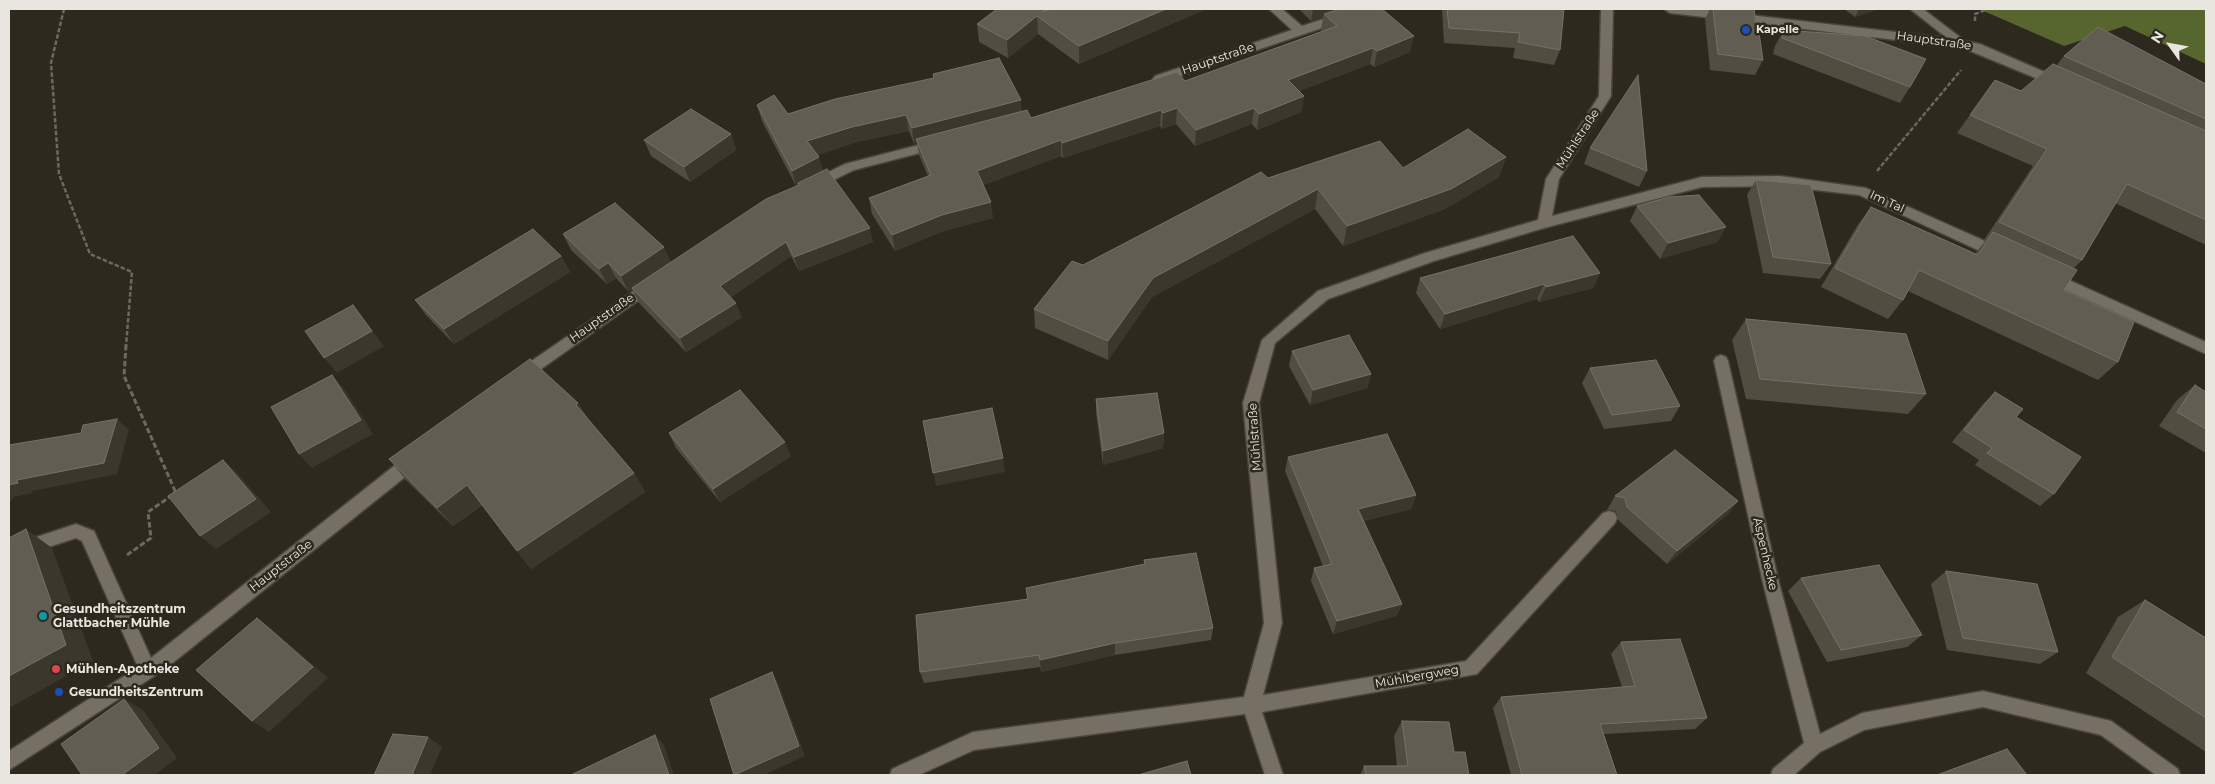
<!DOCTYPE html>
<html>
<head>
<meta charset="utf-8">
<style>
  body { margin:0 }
  #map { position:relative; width:2215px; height:784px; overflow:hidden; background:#2e291f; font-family:Montserrat,sans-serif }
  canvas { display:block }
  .frame { position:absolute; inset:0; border:10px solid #e9e6df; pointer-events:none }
  .north { position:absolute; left:2145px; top:20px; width:50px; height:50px; -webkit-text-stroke:4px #2e291f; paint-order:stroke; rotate:302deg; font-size:14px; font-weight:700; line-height:20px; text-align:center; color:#e9e6df }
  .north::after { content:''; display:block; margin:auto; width:18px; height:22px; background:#e9e6df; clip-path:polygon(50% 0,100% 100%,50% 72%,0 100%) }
</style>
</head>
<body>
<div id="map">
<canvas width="2215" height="784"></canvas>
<div class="frame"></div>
<div class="north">N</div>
</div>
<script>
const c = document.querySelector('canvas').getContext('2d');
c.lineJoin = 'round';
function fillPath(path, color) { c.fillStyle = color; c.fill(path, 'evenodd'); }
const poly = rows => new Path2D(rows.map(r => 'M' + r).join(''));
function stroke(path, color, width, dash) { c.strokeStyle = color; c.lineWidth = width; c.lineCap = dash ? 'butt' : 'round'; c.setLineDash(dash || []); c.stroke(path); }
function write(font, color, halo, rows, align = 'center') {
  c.font = font + ' Montserrat,sans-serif'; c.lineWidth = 5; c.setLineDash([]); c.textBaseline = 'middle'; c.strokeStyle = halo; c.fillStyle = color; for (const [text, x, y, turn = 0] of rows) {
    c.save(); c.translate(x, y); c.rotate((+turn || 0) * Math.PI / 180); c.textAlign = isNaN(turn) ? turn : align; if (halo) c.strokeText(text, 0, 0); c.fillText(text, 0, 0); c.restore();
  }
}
fillPath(poly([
  [1979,9,2206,9,2206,64,2125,26,2064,46]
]), '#57652f');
const minor = poly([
  [1269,9,1282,9,1302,26,1354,9,1371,9,1369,12,1163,82,1155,82,1153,79,1155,76,1292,30,1269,9],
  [1601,9,1613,9,1611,96,1559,179,1552,216,1702,177,1780,176,1866,188,2005,250,2007,254,2005,258,1995,258,1859,195,1780,186,1702,187,1544,228,1434,261,1328,299,1275,343,1259,403,1282,623,1263,695,1466,661,1603,513,1609,511,1615,513,1617,518,1615,523,1477,674,1262,712,1283,775,1265,775,1245,714,974,750,919,775,890,775,892,769,973,732,1244,697,1264,623,1243,403,1262,340,1318,291,1425,253,1538,220,1546,179,1599,96,1601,9],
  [1664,9,1698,9,1947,38,1910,9,1923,9,1965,41,1980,44,2063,80,2065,83,2059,87,2055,86,1963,48,1670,13,1664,9],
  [938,140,944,144,943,147,854,170,813,190,806,185,808,182,845,164,938,140],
  [2051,272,2206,342,2206,354,2046,281,2044,277,2051,272],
  [651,279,656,280,658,284,656,288,524,381,514,381,512,377,514,373,651,279],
  [1721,355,1726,357,1728,361,1779,583,1820,734,1862,713,1983,691,2111,721,2178,769,2180,775,2156,775,2101,735,1983,707,1864,730,1820,752,1794,775,1771,775,1773,769,1804,743,1763,583,1714,361,1716,357,1721,355],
  [414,453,420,455,422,460,420,465,165,669,9,770,9,751,138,667,82,541,76,538,9,560,9,546,76,524,94,531,151,658,408,455,414,453]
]);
stroke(minor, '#49453c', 3);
stroke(poly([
  [64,9,51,63,59,174,90,254,132,272,126,346],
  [1975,21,1975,14,1988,9],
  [1877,171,1961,70]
]), '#6d6960', 2.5, [4.5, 2]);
stroke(poly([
  [126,345,124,376,176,493],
  [127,555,151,538,148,512,171,496]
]), '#6d6960', 3, [5.5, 2.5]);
fillPath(minor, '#757063');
fillPath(poly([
  [997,9,1206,9,1079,64,1038,34,1008,58,979,42,977,24],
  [1299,9,1382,9,1410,52,1374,67,1370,64,1299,91,1304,96,1301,112,1257,130,1252,124,1195,146,1176,124,1162,129,1160,126,1063,158,1061,156,983,185,993,218,944,231,895,251,872,214,869,198,928,176,919,155,917,143,914,144,909,131,856,142,818,155,823,171,873,242,799,271,791,256,731,297,742,317,686,352,639,303,632,289,628,291,616,278,607,284,571,250,563,234,671,262,796,186,762,121,757,105,788,114,933,79,933,74,1022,111,1031,118,1185,81,1322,31,1321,30,1323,17,1311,21],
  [1442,9,1564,9,1560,50,1554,65,1513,58,1515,48,1444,43],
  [1710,9,1754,9,1756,25,1763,60,1755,75,1710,70,1705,19],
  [1844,9,1878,9,1855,17],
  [1784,30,1910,87,1900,103,1773,54,1775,46],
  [2064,56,2206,84,2206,245,2115,203,2082,260,2073,269,2064,290,2118,362,2098,380,1908,291,1903,300,1888,319,1821,287,1857,226,1871,207,1975,254,1986,240,1984,240,2033,166,1957,133,1995,80,2021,91,2056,66],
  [731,134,736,150,690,182,651,156,644,140],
  [1590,148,1647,171,1639,187,1584,164],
  [1506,157,1499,177,1445,209,1343,246,1315,209,1152,297,1108,360,1035,328,1034,309,1083,265,1268,178,1403,168],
  [1756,180,1831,264,1820,279,1763,273,1747,195],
  [1637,206,1726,227,1717,242,1660,259,1630,221],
  [561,256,570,272,454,344,426,315,415,300],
  [1600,273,1593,288,1539,302,1537,299,1440,329,1416,293,1420,278],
  [1746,319,1926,394,1908,414,1746,399,1732,340],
  [1292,351,1371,374,1367,388,1310,405,1289,366],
  [1590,368,1680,406,1671,421,1604,429,1582,383],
  [2195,385,2206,392,2206,453,2159,426,2177,400],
  [1995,392,2016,417,2054,494,2040,506,1975,465,1979,460,1952,442,1983,404],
  [1096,399,1164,433,1163,448,1103,465,1096,413],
  [578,403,589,420,634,473,645,492,531,569,482,505,453,526,405,479,389,459],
  [669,433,791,456,720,502,676,448],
  [1288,457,1416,495,1411,509,1363,521,1402,604,1396,616,1333,634,1311,581,1314,568,1323,566,1285,471],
  [1615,496,1738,501,1727,515,1667,564,1618,520,1616,511,1607,510],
  [1144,560,1213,628,1211,640,1115,655,1041,672,1040,667,924,683,920,672,1027,599,1026,588,1144,564],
  [1946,571,2058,652,2040,664,1947,650,1931,584],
  [1801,578,1922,635,1907,647,1827,662,1788,591],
  [2145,600,2206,638,2206,752,2086,673,2118,617],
  [1621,642,1707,718,1695,729,1604,734,1617,775,1511,775,1493,708,1501,697,1622,687,1611,654],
  [1402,721,1454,752,1469,775,1360,775,1364,766,1397,766,1394,736]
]), '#514d41');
fillPath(poly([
  [1166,9,1206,9,1079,64,1079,46],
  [1313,9,1353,9,1324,14,1323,17,1311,21],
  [1859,9,1878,9,1855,17],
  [1037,16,1038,34,1008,58,1007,40],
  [1414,36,1410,52,1374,67,1377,51],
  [1373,48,1370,64,1286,96,1288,80],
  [1304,96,1301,112,1257,130,1259,114],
  [1021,100,1022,115,916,139,917,143,914,144,912,128],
  [1177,108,1176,124,1162,129,1163,113],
  [1254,108,1252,124,1195,146,1196,130],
  [1161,110,1160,126,1063,158,1062,143],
  [906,115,909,131,856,142,812,157,807,141,852,127],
  [731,134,736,150,690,182,684,167],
  [1061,140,1061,156,979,187,977,171],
  [819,157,823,173,796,186,792,171],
  [1506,157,1499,177,1445,209,1343,246,1347,226],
  [1318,189,1315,209,1152,297,1108,360,1108,341,1153,278],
  [991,202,993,218,944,231,895,251,892,235,942,215],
  [1726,227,1717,242,1660,259,1668,243],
  [870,228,873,242,799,271,794,257],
  [786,242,791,256,726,301,720,286],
  [664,247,671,262,628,291,621,276],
  [561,256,570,272,454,344,444,329],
  [608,263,616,278,607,284,599,269],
  [1600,273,1593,288,1539,302,1546,287],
  [1544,284,1537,299,1440,329,1445,314],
  [736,303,742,317,686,352,680,338],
  [353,305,384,346,337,373,324,358],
  [1371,374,1367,388,1310,405,1313,390],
  [332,375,345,390,373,434,312,468,299,454],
  [578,403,590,423,576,405],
  [117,419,129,430,117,474,32,491,33,493,13,497,11,502,9,500,9,485,17,480],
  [1164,433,1163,448,1103,465,1103,451],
  [785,442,791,456,720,502,713,489],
  [1003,458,1005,472,936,486,933,473],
  [223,460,238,474,271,512,216,549,200,536],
  [634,473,645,492,531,569,517,551],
  [467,485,482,504,453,526,437,508],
  [1416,495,1411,509,1353,523,1358,509],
  [1738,501,1727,515,1667,564,1677,551],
  [26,529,52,548,93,661,9,708,9,676],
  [1402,604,1396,616,1333,634,1337,621],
  [257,618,273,630,328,678,269,732,252,721],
  [1115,643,1115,655,1041,672,1040,660],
  [772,672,778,683,805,756,764,775,735,775],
  [124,699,143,710,177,758,155,775,122,775],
  [655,735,664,745,674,775,669,775],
  [428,737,442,747,430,775,412,775]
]), '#3c372c');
const building = poly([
  [997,9,1047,9,1042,12,1051,9,1166,9,1079,46,1037,16,1007,40,977,24,997,9],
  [1340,9,1382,9,1414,36,1377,51,1373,48,1288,80,1304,96,1259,114,1254,108,1196,130,1177,108,1163,113,1161,110,1062,143,1061,140,977,171,991,202,942,215,892,235,869,198,931,175,916,139,1027,110,1031,118,1177,72,1185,81,1337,26,1324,14,1340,9],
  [1447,9,1564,9,1560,50,1518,42,1520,33,1449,28,1447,9],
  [1713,9,1754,9,1756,25,1758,26,1763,60,1718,54,1713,9],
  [2098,27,2206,84,2206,119,2064,56,2098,27],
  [1784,30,1865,36,1926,59,1910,87,1782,38,1784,30],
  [999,58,1021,100,912,128,906,115,852,127,807,141,819,157,792,171,757,105,774,95,788,114,835,99,934,78,933,74,999,58],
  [2053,64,2206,131,2206,220,2127,184,2082,260,1999,222,2047,149,1970,115,1995,80,2021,91,2053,64],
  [1638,75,1647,171,1590,148,1638,75],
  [691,109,731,134,684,167,644,140,691,109],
  [1468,129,1506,157,1451,189,1347,226,1318,189,1153,278,1108,341,1034,309,1072,261,1083,265,1261,172,1268,178,1380,141,1403,168,1468,129],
  [827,169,870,228,794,257,786,242,720,286,736,303,680,338,632,288,766,199,799,185,798,183,827,169],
  [1756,180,1811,185,1831,264,1773,257,1756,180],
  [1699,195,1726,227,1668,243,1637,206,1669,197,1699,195],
  [615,203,664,247,621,276,608,263,599,269,563,234,615,203],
  [1871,207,1978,255,1993,232,2077,270,2064,290,2134,322,2118,362,1919,270,1903,300,1835,268,1871,207],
  [533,229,561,256,444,329,415,300,533,229],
  [1573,236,1600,273,1546,287,1544,284,1445,314,1420,278,1573,236],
  [353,305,372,331,324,358,305,331,353,305],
  [1746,319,1906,334,1926,394,1760,379,1746,319],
  [1349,335,1371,374,1313,390,1292,351,1349,335],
  [530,359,578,403,576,405,634,473,517,551,467,485,437,508,389,459,530,359],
  [1656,360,1680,406,1612,415,1590,368,1656,360],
  [332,375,361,420,299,454,271,407,332,375],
  [2195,385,2206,392,2206,429,2177,412,2195,385],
  [740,390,785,442,713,489,669,433,740,390],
  [1995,392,2023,409,2016,417,2081,457,2054,494,1987,453,1992,448,1964,430,1995,392],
  [1157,393,1164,433,1103,451,1096,399,1157,393],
  [992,408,1003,458,933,473,923,421,992,408],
  [117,419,104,463,17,480,18,483,9,485,9,445,81,433,83,425,117,419],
  [1387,434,1416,495,1358,509,1402,604,1337,621,1314,568,1332,564,1288,457,1387,434],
  [1675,450,1738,501,1677,551,1627,507,1625,498,1615,496,1675,450],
  [223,460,256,499,200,536,168,496,223,460],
  [26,529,66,645,9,676,9,538,26,529],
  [1196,553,1213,628,1115,643,1040,660,1039,655,920,672,916,615,1028,599,1026,588,1145,564,1144,560,1196,553],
  [1879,565,1922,635,1841,650,1801,578,1879,565],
  [1946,571,2037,584,2058,652,1963,638,1946,571],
  [2145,600,2206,638,2206,718,2112,657,2145,600],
  [257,618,313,667,252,721,196,670,257,618],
  [1680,639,1707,718,1600,724,1617,775,1522,775,1501,697,1635,686,1621,642,1680,639],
  [772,672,799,746,734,775,710,699,772,672],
  [124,699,159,748,122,775,82,775,61,744,124,699],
  [1402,721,1449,722,1454,752,1465,752,1469,775,1366,775,1364,766,1408,766,1402,721],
  [393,734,428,737,412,775,374,775,393,734],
  [655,735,669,775,574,775,573,774,655,735],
  [2007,749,2027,775,1937,775,2007,749],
  [1187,761,1191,775,1138,775,1187,761]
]);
fillPath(building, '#625d52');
stroke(building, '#777268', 1);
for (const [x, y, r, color] of [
  [1746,30,5,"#1a4fb4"],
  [43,616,5,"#0f9aa8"],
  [56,669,5,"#e0444e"],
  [59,692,5,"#1a4fb4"]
]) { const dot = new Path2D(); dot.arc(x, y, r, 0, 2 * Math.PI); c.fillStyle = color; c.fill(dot); stroke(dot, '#2e291f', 2); }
write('bold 11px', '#e9e6df', '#2e291f', [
  ["Kapelle",1756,30]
], 'left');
write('12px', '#e9e6df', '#2e291f', [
  ["Hauptstraße",1934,41,8],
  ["Hauptstraße",1218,59,-19],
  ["Mühlstraße",1578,139,-57],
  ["Im Tal",1887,202,25],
  ["Hauptstraße",602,318,-35],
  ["Mühlstraße",1255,437,-94],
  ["Aspenhecke",1765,554,77],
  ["Hauptstraße",281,566,-38],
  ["Mühlbergweg",1417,677,-10]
]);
write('bold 12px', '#e9e6df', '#2e291f', [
  ["Gesundheitszentrum",53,609],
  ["Glattbacher Mühle",53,623],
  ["Mühlen-Apotheke",66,669],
  ["GesundheitsZentrum",69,692]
], 'left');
</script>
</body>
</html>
